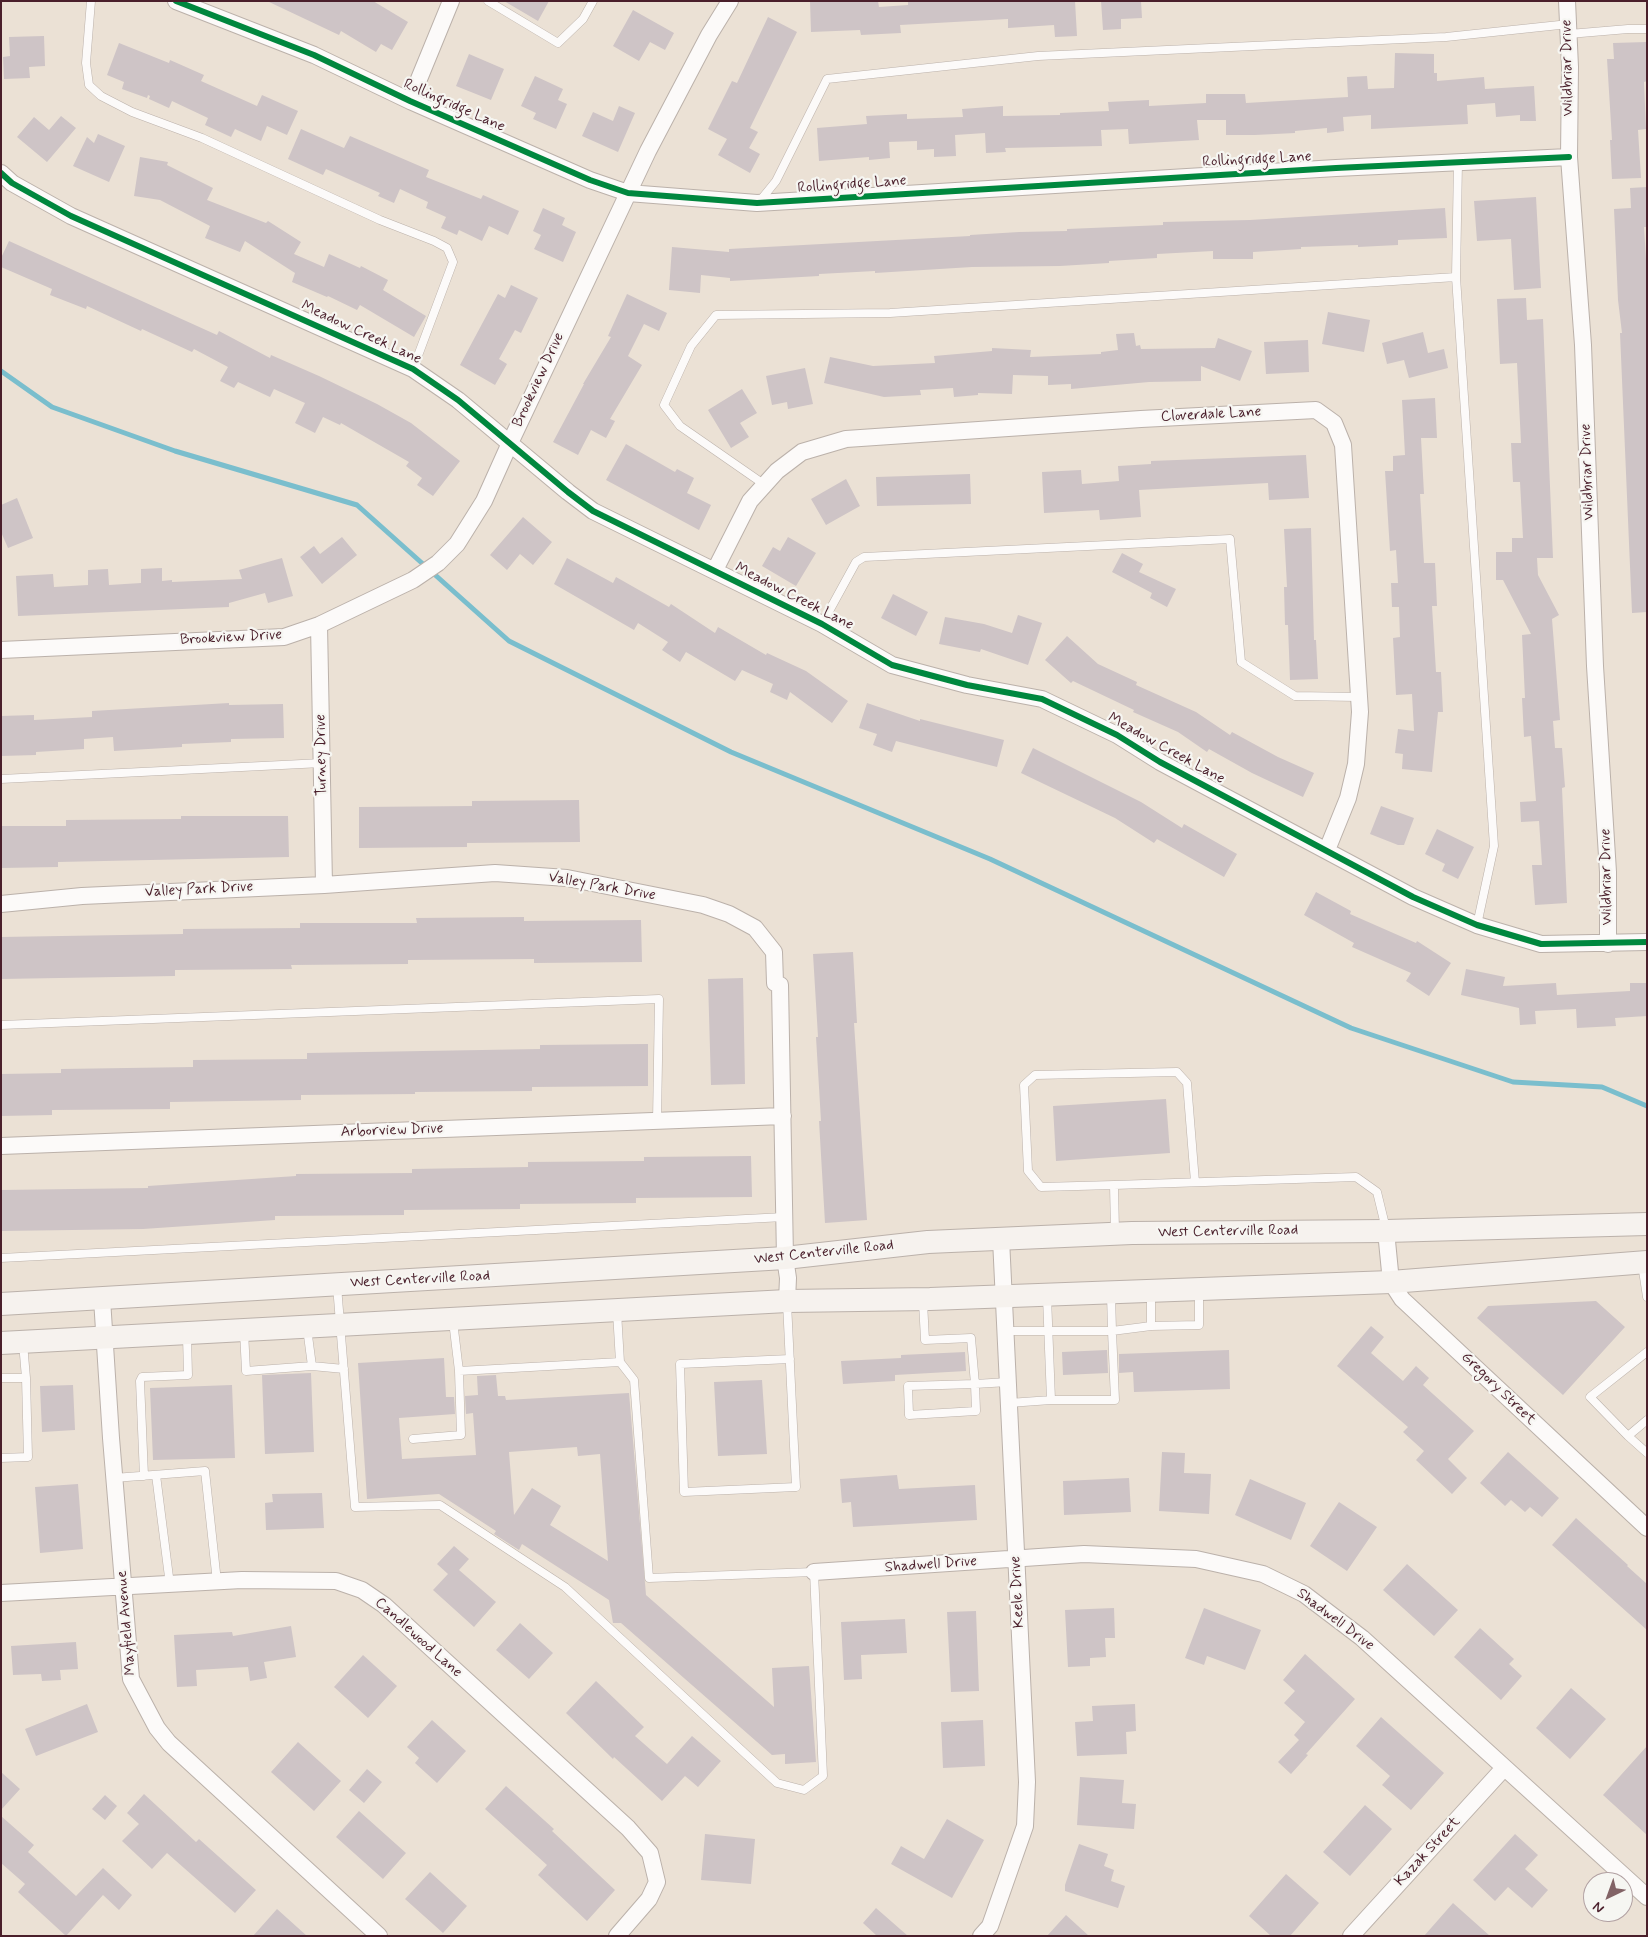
<!DOCTYPE html>
<html>
<head>
<meta charset="utf-8">
<style>
  body { margin:0 }
  #map { position:relative; width:1648px; height:1937px; overflow:hidden; background:#ebe1d5; font-family:Mynerve,sans-serif }
  canvas { display:block }
  .frame { position:absolute; inset:0; border:2px solid #4a1f2b; pointer-events:none }
  .north { position:absolute; left:1583px; top:1872px; width:50px; height:50px; box-sizing:border-box; background:#f6f6f2; border:1px solid #b1a0a2; border-radius:50%; rotate:222deg; font-size:14px; font-weight:700; line-height:20px; text-align:center; color:#4a1f2b }
  .north::after { content:''; display:block; margin:auto; width:18px; height:22px; background:#826366; clip-path:polygon(50% 0,100% 100%,50% 72%,0 100%) }
</style>
</head>
<body>
<div id="map">
<canvas width="1648" height="1937"></canvas>
<div class="frame"></div>
<div class="north">N</div>
</div>
<script>
const c = document.querySelector('canvas').getContext('2d');
c.lineJoin = 'round';
const poly = rows => new Path2D(rows.map(r => 'M' + r).join(''));
function stroke(path, color, width, dash) { c.strokeStyle = color; c.lineWidth = width; c.lineCap = dash ? 'butt' : 'round'; c.setLineDash(dash || []); c.stroke(path); }
function fillPath(path, color) { c.fillStyle = color; c.fill(path, 'evenodd'); }
function write(font, color, halo, rows, align = 'center') {
  c.font = font + ' Mynerve,sans-serif'; c.lineWidth = 4.5; c.setLineDash([]); c.textBaseline = 'middle'; c.strokeStyle = halo; c.fillStyle = color; for (const [text, x, y, turn = 0] of rows) {
    c.save(); c.translate(x, y); c.rotate((+turn || 0) * Math.PI / 180); c.textAlign = isNaN(turn) ? turn : align; if (halo) c.strokeText(text, 0, 0); c.fillText(text, 0, 0); c.restore();
  }
}
stroke(poly([
  [1,371,52,407,175,451,357,505,509,641,731,752,990,859,1351,1028,1513,1082,1602,1087,1647,1106]
]), '#7abecd', 5);
fillPath(poly([
  [267,1,373,1,408,22,392,50,381,44,376,52,341,31,339,35],
  [504,1,549,1,538,21],
  [810,1,878,1,879,7,908,5,908,1,1075,1,1077,36,1055,37,1054,25,1008,28,1008,19,900,25,901,33,861,35,860,30,811,32],
  [1101,1,1141,1,1142,18,1121,19,1121,29,1103,30],
  [633,10,674,33,665,50,650,42,639,61,613,46],
  [768,17,797,32,750,128,758,132,749,148,760,154,750,173,718,155,727,139,708,129,732,81,737,83],
  [44,36,45,66,29,67,30,78,4,79,3,57,10,56,9,37],
  [1647,42,1647,81,1644,82,1646,129,1638,130,1641,178,1612,179,1610,140,1612,140,1607,59,1614,59,1613,43],
  [119,43,169,63,170,60,204,75,201,81,257,106,262,95,298,111,287,135,267,126,261,141,235,129,231,137,205,125,208,118,172,101,169,108,149,99,150,96,148,95,147,98,122,89,124,82,107,75],
  [1395,53,1434,54,1434,73,1437,73,1437,81,1484,77,1485,89,1534,86,1536,121,1520,121,1520,115,1496,117,1495,103,1467,105,1468,124,1371,129,1371,115,1343,117,1344,131,1327,133,1327,128,1295,131,1295,133,1255,135,1226,135,1226,120,1197,120,1199,140,1129,144,1128,129,1101,130,1102,146,1005,148,1006,152,986,153,985,133,955,135,956,156,934,157,934,149,917,150,917,141,889,142,890,158,869,160,869,157,819,161,817,128,867,124,866,116,907,114,907,119,963,117,962,109,1003,106,1003,116,1060,115,1060,113,1109,111,1108,102,1149,100,1149,106,1206,103,1206,94,1245,94,1246,103,1348,97,1347,77,1367,76,1368,89,1394,88],
  [469,54,504,69,491,100,456,86],
  [535,76,563,89,558,100,567,104,556,129,533,119,536,113,521,106],
  [619,106,635,113,618,152,582,136,593,112,613,121],
  [61,116,76,128,47,162,17,137,34,117,49,130],
  [301,129,344,148,350,136,429,170,426,177,481,199,483,195,519,211,508,235,489,226,482,241,459,230,457,235,441,228,446,217,426,208,428,202,400,189,394,203,378,196,380,193,326,169,323,175,288,159],
  [98,134,125,146,109,182,73,166,87,137,94,143],
  [140,157,168,162,167,165,213,188,207,200,266,223,268,221,301,242,294,254,324,267,329,254,360,268,361,266,388,280,383,290,426,316,414,337,360,305,357,310,328,296,327,297,292,282,295,273,245,241,240,252,205,238,210,226,160,200,134,196],
  [1647,187,1647,227,1644,227,1647,275,1647,612,1632,613,1620,333,1622,333,1618,300,1614,209,1631,208,1630,188],
  [1536,197,1541,288,1514,290,1511,239,1477,241,1474,201],
  [543,208,565,218,562,225,576,232,563,262,534,249,541,235,533,231],
  [1445,208,1447,238,1398,240,1398,245,1358,247,1358,245,1301,247,1301,249,1253,252,1253,259,1213,259,1213,251,1157,254,1157,258,1109,261,1109,263,1060,266,972,267,875,273,875,271,819,274,819,276,730,281,730,278,701,275,700,293,669,290,672,247,729,252,729,249,970,236,970,235,1019,232,1067,231,1067,229,1163,225,1163,222,1250,220],
  [9,241,217,335,219,331,270,358,271,355,319,376,377,404,411,423,460,461,433,496,417,485,422,478,406,466,409,462,341,423,340,425,323,417,315,433,295,423,305,403,274,389,270,397,238,382,234,388,220,381,228,367,194,349,192,352,142,329,141,331,87,306,86,309,50,295,52,289,1,267,1,258],
  [511,285,538,298,521,333,515,330,499,359,507,364,495,385,460,365,498,294,505,298],
  [627,294,667,313,659,331,644,324,628,356,642,365,610,419,615,421,606,438,591,430,578,455,553,442,584,384,583,384,611,337,608,336],
  [1526,298,1527,320,1543,319,1553,558,1537,558,1538,575,1559,615,1552,619,1560,720,1553,721,1555,748,1562,748,1565,787,1562,788,1567,903,1535,905,1532,865,1542,865,1539,821,1521,822,1520,802,1536,801,1531,736,1524,737,1522,698,1525,698,1522,635,1531,634,1503,580,1496,580,1496,552,1512,552,1512,538,1523,538,1520,482,1513,482,1511,443,1521,443,1517,363,1500,364,1497,299],
  [1328,312,1370,320,1364,352,1322,344],
  [1423,332,1428,353,1444,349,1448,368,1409,378,1404,360,1387,364,1382,343],
  [1134,333,1136,346,1140,345,1141,349,1215,348,1218,338,1252,351,1240,381,1201,366,1201,381,1149,382,1071,389,1071,384,1048,385,1048,376,1013,375,1012,394,978,393,978,395,954,397,953,388,920,390,921,395,884,397,824,383,830,357,873,366,935,363,934,356,992,351,992,348,1031,350,1030,357,1101,354,1101,352,1118,350,1116,334],
  [1308,340,1309,372,1266,374,1264,342],
  [805,368,813,404,788,409,787,402,772,405,766,376],
  [742,389,757,413,740,423,749,437,731,448,708,410],
  [1435,398,1437,438,1421,438,1424,494,1420,494,1424,563,1435,563,1437,606,1432,606,1436,672,1441,672,1443,712,1438,712,1432,772,1402,769,1403,754,1395,753,1398,729,1414,731,1412,694,1396,695,1393,638,1400,637,1399,607,1392,607,1391,583,1398,583,1396,550,1390,551,1385,471,1393,471,1393,456,1405,455,1402,400],
  [626,444,675,472,677,469,694,478,687,493,711,505,699,530,606,480],
  [1306,455,1309,498,1269,500,1268,483,1194,487,1139,490,1141,517,1100,520,1099,510,1044,513,1042,472,1081,470,1082,484,1119,481,1118,466,1151,464,1151,461],
  [970,474,971,504,877,506,876,477],
  [846,479,860,506,826,525,811,499],
  [17,498,33,538,8,548,1,532,1,505],
  [523,517,552,542,533,565,520,554,507,570,490,555],
  [1311,528,1314,640,1316,640,1318,679,1290,680,1288,625,1285,625,1284,587,1287,587,1284,529],
  [342,537,357,555,322,584,300,557,314,546,320,554],
  [788,537,816,553,796,586,762,566,773,547,780,551],
  [1122,553,1143,564,1139,572,1176,589,1167,607,1150,598,1152,593,1112,572],
  [282,558,293,596,268,603,265,593,229,603,229,607,18,616,16,576,53,574,54,587,88,585,88,570,108,569,109,585,141,583,141,569,162,568,162,581,172,580,172,582,242,579,239,570],
  [567,558,613,583,616,577,669,607,671,604,715,633,718,627,766,655,767,653,806,671,848,701,832,723,790,692,787,700,770,692,773,684,742,670,735,681,686,652,680,662,662,650,668,642,638,623,634,630,554,584],
  [893,594,928,612,916,636,881,618],
  [1018,615,1042,623,1028,665,981,649,980,652,939,644,945,617,984,624,1012,633],
  [1067,636,1098,664,1137,682,1136,685,1196,712,1230,735,1232,732,1278,757,1314,773,1303,797,1252,773,1209,749,1207,752,1178,732,1133,712,1134,710,1073,681,1071,683,1045,660],
  [229,703,229,705,283,704,284,738,231,739,231,742,182,744,182,747,114,751,113,737,84,739,84,749,36,752,36,755,1,756,1,716,34,715,34,720,92,717,92,711],
  [867,703,920,721,920,719,1004,740,997,767,896,741,892,752,873,745,877,734,859,728],
  [1033,748,1141,802,1182,828,1184,824,1237,854,1224,877,1157,839,1154,843,1115,818,1021,773],
  [579,800,580,842,467,843,467,847,359,848,359,807,472,806,472,801],
  [1381,806,1414,818,1404,845,1398,845,1370,834],
  [181,816,288,816,289,857,58,862,58,867,1,868,1,826,66,826,66,820,181,819],
  [1437,829,1474,847,1458,879,1442,871,1445,864,1425,854],
  [1316,892,1351,911,1350,914,1416,943,1417,941,1451,963,1429,996,1406,981,1411,973,1352,947,1354,943,1304,915],
  [524,917,524,921,641,920,642,962,534,963,534,959,408,960,408,964,291,965,292,969,175,970,175,976,1,979,1,937,183,934,183,929,300,928,300,923,417,923,416,918],
  [853,952,857,1023,854,1023,867,1220,825,1223,819,1121,821,1121,816,1037,818,1037,813,954],
  [1466,969,1505,977,1503,986,1556,983,1557,995,1630,991,1630,983,1647,983,1647,1016,1615,1018,1616,1026,1577,1028,1576,1009,1535,1011,1536,1024,1520,1025,1519,1008,1461,995],
  [743,978,745,1084,711,1085,708,979],
  [648,1044,648,1086,532,1087,532,1091,415,1092,415,1094,301,1095,301,1100,170,1102,170,1109,52,1110,52,1115,1,1116,1,1074,61,1073,61,1069,193,1067,193,1060,307,1059,307,1053,540,1049,540,1045],
  [1166,1099,1170,1153,1056,1161,1053,1106],
  [751,1156,752,1197,636,1198,636,1203,520,1204,520,1209,404,1210,404,1215,275,1216,275,1220,143,1229,1,1231,1,1190,148,1188,148,1186,296,1176,296,1174,412,1173,412,1169,528,1167,528,1162,644,1161,644,1157],
  [1596,1301,1625,1327,1563,1395,1477,1318,1488,1306],
  [1371,1326,1384,1337,1371,1353,1403,1381,1416,1366,1429,1378,1423,1385,1474,1431,1448,1459,1467,1478,1452,1494,1416,1460,1424,1451,1403,1432,1408,1427,1337,1366],
  [1107,1350,1108,1373,1063,1375,1062,1352],
  [1229,1350,1230,1389,1134,1392,1133,1372,1119,1373,1119,1354],
  [965,1352,966,1371,895,1375,895,1381,843,1384,841,1361,901,1358,901,1355],
  [444,1358,446,1397,454,1397,455,1414,399,1418,402,1459,476,1455,473,1413,466,1414,465,1396,478,1395,477,1376,496,1375,498,1396,505,1396,506,1400,629,1393,646,1595,774,1707,772,1668,809,1666,816,1762,785,1764,785,1754,772,1755,621,1623,613,1623,609,1600,522,1544,519,1550,494,1534,496,1531,439,1494,367,1499,358,1363],
  [577,1447,578,1456,600,1454,608,1561,550,1525,561,1506,532,1488,514,1515,509,1452],
  [311,1373,314,1452,265,1454,262,1375],
  [762,1380,767,1454,718,1456,714,1382],
  [73,1385,75,1430,42,1432,40,1386],
  [232,1385,235,1458,153,1460,150,1388],
  [1162,1452,1185,1453,1184,1473,1211,1474,1209,1514,1159,1511],
  [1508,1452,1559,1498,1542,1517,1530,1507,1525,1512,1511,1500,1505,1506,1480,1483],
  [897,1475,899,1489,975,1485,977,1520,853,1527,851,1502,842,1503,840,1479],
  [1129,1478,1131,1512,1064,1515,1063,1481],
  [1250,1479,1306,1503,1291,1540,1235,1515],
  [78,1484,83,1549,40,1553,35,1487],
  [322,1493,324,1528,266,1530,265,1503,273,1502,272,1494],
  [1339,1502,1377,1527,1347,1571,1310,1546],
  [1576,1518,1628,1565,1627,1566,1647,1584,1647,1630,1552,1545],
  [454,1546,469,1559,459,1570,496,1602,474,1627,433,1590,448,1574,437,1564],
  [1407,1564,1458,1610,1434,1636,1383,1590],
  [1114,1608,1115,1638,1105,1638,1106,1657,1090,1658,1090,1666,1068,1667,1065,1610],
  [1204,1608,1261,1630,1245,1670,1207,1656,1204,1665,1185,1658],
  [976,1611,979,1691,951,1692,947,1612],
  [905,1619,907,1653,861,1655,862,1679,844,1680,841,1622],
  [520,1623,553,1653,529,1679,496,1650],
  [291,1626,296,1657,264,1662,267,1678,250,1681,248,1667,196,1670,197,1686,177,1687,174,1635,232,1632,233,1636],
  [1480,1628,1514,1659,1509,1664,1522,1676,1501,1700,1454,1657],
  [76,1642,78,1669,60,1670,61,1680,42,1681,41,1674,13,1675,11,1646],
  [1305,1654,1355,1699,1306,1754,1308,1755,1291,1774,1278,1762,1299,1740,1294,1735,1305,1722,1284,1703,1295,1691,1283,1680],
  [363,1655,397,1686,368,1718,334,1687],
  [596,1681,644,1727,635,1736,667,1764,692,1736,721,1761,698,1787,685,1776,662,1801,614,1757,613,1759,566,1713],
  [1571,1688,1606,1719,1570,1759,1536,1728],
  [87,1704,98,1732,36,1756,25,1729],
  [1135,1704,1136,1731,1126,1732,1127,1754,1077,1756,1075,1722,1093,1721,1092,1706],
  [1381,1717,1444,1773,1411,1810,1382,1785,1390,1776,1356,1746],
  [432,1720,466,1751,437,1783,415,1763,419,1758,407,1747],
  [983,1720,985,1766,943,1768,941,1722],
  [298,1742,341,1781,314,1811,271,1772],
  [1647,1746,1647,1835,1603,1795],
  [367,1769,382,1782,364,1803,349,1790],
  [1,1772,20,1789,1,1810],
  [1080,1777,1124,1780,1122,1803,1136,1804,1134,1829,1077,1825],
  [506,1786,554,1829,552,1831,615,1890,587,1921,538,1875,547,1865,485,1809],
  [144,1794,196,1842,199,1839,256,1890,235,1913,167,1853,152,1869,122,1841,139,1824,127,1813],
  [105,1795,117,1806,105,1820,92,1809],
  [1365,1805,1392,1829,1350,1876,1323,1852],
  [359,1811,406,1853,383,1879,336,1837],
  [1,1816,34,1845,28,1852,76,1896,103,1868,132,1895,119,1910,103,1895,66,1936,18,1892,25,1884,1,1863],
  [947,1819,984,1840,952,1898,891,1864,901,1846,924,1859],
  [705,1834,755,1839,751,1884,701,1880],
  [1515,1834,1538,1855,1525,1869,1548,1890,1532,1908,1508,1887,1495,1901,1473,1880],
  [1079,1844,1108,1854,1104,1866,1114,1870,1111,1881,1125,1886,1118,1908,1065,1891,1065,1885],
  [430,1872,467,1906,443,1933,405,1899],
  [1286,1874,1319,1903,1290,1936,1271,1936,1249,1916],
  [1453,1903,1490,1936,1424,1936],
  [876,1908,908,1936,877,1936,863,1923],
  [277,1909,307,1936,253,1936],
  [1066,1915,1089,1936,1047,1936]
]), '#cec4c6');
const service = poly([
  [91,1,86,63,89,85,101,96,132,112,202,138,380,220,434,241,447,248,453,262,413,369],
  [488,1,558,43,583,19,593,1],
  [1569,34,1628,29,1647,29],
  [1458,162,1456,277,1494,846,1477,925],
  [759,202,776,181,827,79,1038,56,1446,37,1569,24],
  [765,485,680,426,664,405,691,346,716,315,890,313,1456,277],
  [822,624,856,562,864,557,1230,539,1241,662,1295,696,1358,697],
  [1,779,322,763],
  [1,1025,659,999,657,1121],
  [1195,1182,1187,1083,1177,1072,1035,1075,1024,1085,1028,1171,1041,1187,1114,1185,1356,1177,1377,1192,1386,1229],
  [1114,1185,1115,1232],
  [1,1258,784,1217],
  [1642,1264,1647,1297],
  [337,1286,355,1507,440,1505,565,1587,777,1783,804,1790,823,1776,814,1572,649,1578,634,1380,620,1362,459,1371,461,1435,413,1439],
  [1151,1293,1151,1326,1199,1325,1199,1291],
  [923,1302,925,1340,971,1338,975,1384,1008,1382],
  [787,1303,796,1487,684,1492,680,1364,790,1359],
  [617,1312,620,1362],
  [453,1321,459,1371],
  [307,1328,312,1366,344,1369],
  [244,1331,246,1371,312,1366],
  [1005,1331,1112,1331,1111,1294],
  [1,1378,26,1378],
  [975,1384,976,1411,909,1415,908,1386,975,1384],
  [1051,1400,1115,1400,1112,1331,1151,1326],
  [1009,1403,1051,1400,1047,1297],
  [1647,1420,1628,1436,1647,1453],
  [1628,1436,1590,1397,1647,1352],
  [1,1458,28,1457,26,1378,23,1343],
  [156,1475,170,1585],
  [144,1476,140,1381,142,1377,188,1375,187,1336],
  [114,1478,205,1471,217,1582]
]);
const minor = poly([
  [176,1,314,55,410,101,590,180,628,193,757,203,1336,168,1569,157],
  [1567,1,1570,67,1569,157,1583,345,1595,666,1608,872,1608,944],
  [410,101,451,1],
  [1,173,12,183,71,216,413,369,458,400,568,492,593,511,822,624,892,665,967,685,1042,699,1117,735,1160,762,1413,897,1477,925,1541,944,1647,942],
  [715,570,750,501,777,471,802,452,846,439,1141,419,1316,410,1334,423,1343,445,1360,712,1356,764,1348,798,1327,850],
  [319,625,324,885],
  [1,650,284,637,319,625,413,580,438,563,457,544,484,501,510,443,648,151,709,35,730,1],
  [1,904,82,896,324,885,495,873,567,878,703,905,729,914,755,928,774,952,775,983,780,985,785,1258,788,1278,787,1301],
  [1,1146,783,1116],
  [1386,1231,1391,1282,1402,1299,1647,1528],
  [102,1299,111,1438,131,1679,157,1728,169,1743,379,1936],
  [814,1572,1084,1554,1196,1559,1263,1574,1304,1594,1362,1638,1647,1897],
  [1,1593,242,1580,336,1581,362,1590,384,1605,628,1828,650,1853,657,1882,649,1899,617,1936],
  [981,1936,990,1926,1025,1826,1027,1782,1001,1239],
  [1351,1936,1504,1768]
]);
const secondary = poly([
  [1,1304,785,1258,928,1242,1132,1233,1386,1231,1647,1224],
  [1,1343,787,1301,930,1299,1391,1282,1647,1262]
]);
stroke(service, '#bbb1aa', 9);
stroke(minor, '#bbb1aa', 18);
stroke(secondary, '#bbb1aa', 24);
stroke(service, '#fcfaf9', 8);
stroke(minor, '#fcfaf9', 16);
stroke(secondary, '#f6f2ee', 22);
stroke(poly([
  [176,1,314,55,410,101,590,180,628,193,757,203,1336,168,1569,157],
  [1,173,12,183,71,216,413,369,458,400,568,492,593,511,822,624,892,665,967,685,1042,699,1117,735,1160,762,1413,897,1477,925,1541,944,1647,942]
]), '#00873e', 6);
write('15px', '#4a1f2b', '#f6f6f2', [
  ["Wildbriar Drive",1568,68,-91],
  ["Rollingridge Lane",454,106,24],
  ["Rollingridge Lane",1257,160,-3],
  ["Rollingridge Lane",852,185,-4],
  ["Meadow Creek Lane",361,333,25],
  ["Brookview Drive",539,380,-65],
  ["Cloverdale Lane",1211,415,-3],
  ["Wildbriar Drive",1588,472,-92],
  ["Meadow Creek Lane",794,597,27],
  ["Brookview Drive",231,638,-3],
  ["Meadow Creek Lane",1166,749,29],
  ["Turney Drive",322,755,-91],
  ["Wildbriar Drive",1607,877,-91],
  ["Valley Park Drive",602,887,10],
  ["Valley Park Drive",199,890,-3],
  ["Arborview Drive",392,1131,-2],
  ["West Centerville Road",1228,1232,-1],
  ["West Centerville Road",824,1253,-6],
  ["West Centerville Road",420,1280,-3],
  ["Gregory Street",1498,1389,44],
  ["Shadwell Drive",931,1565,-4],
  ["Keele Drive",1018,1592,-93],
  ["Shadwell Drive",1335,1620,37],
  ["Mayfield Avenue",127,1623,-95],
  ["Candlewood Lane",418,1638,42],
  ["Kazak Street",1428,1852,-47]
]);
</script>
</body>
</html>
